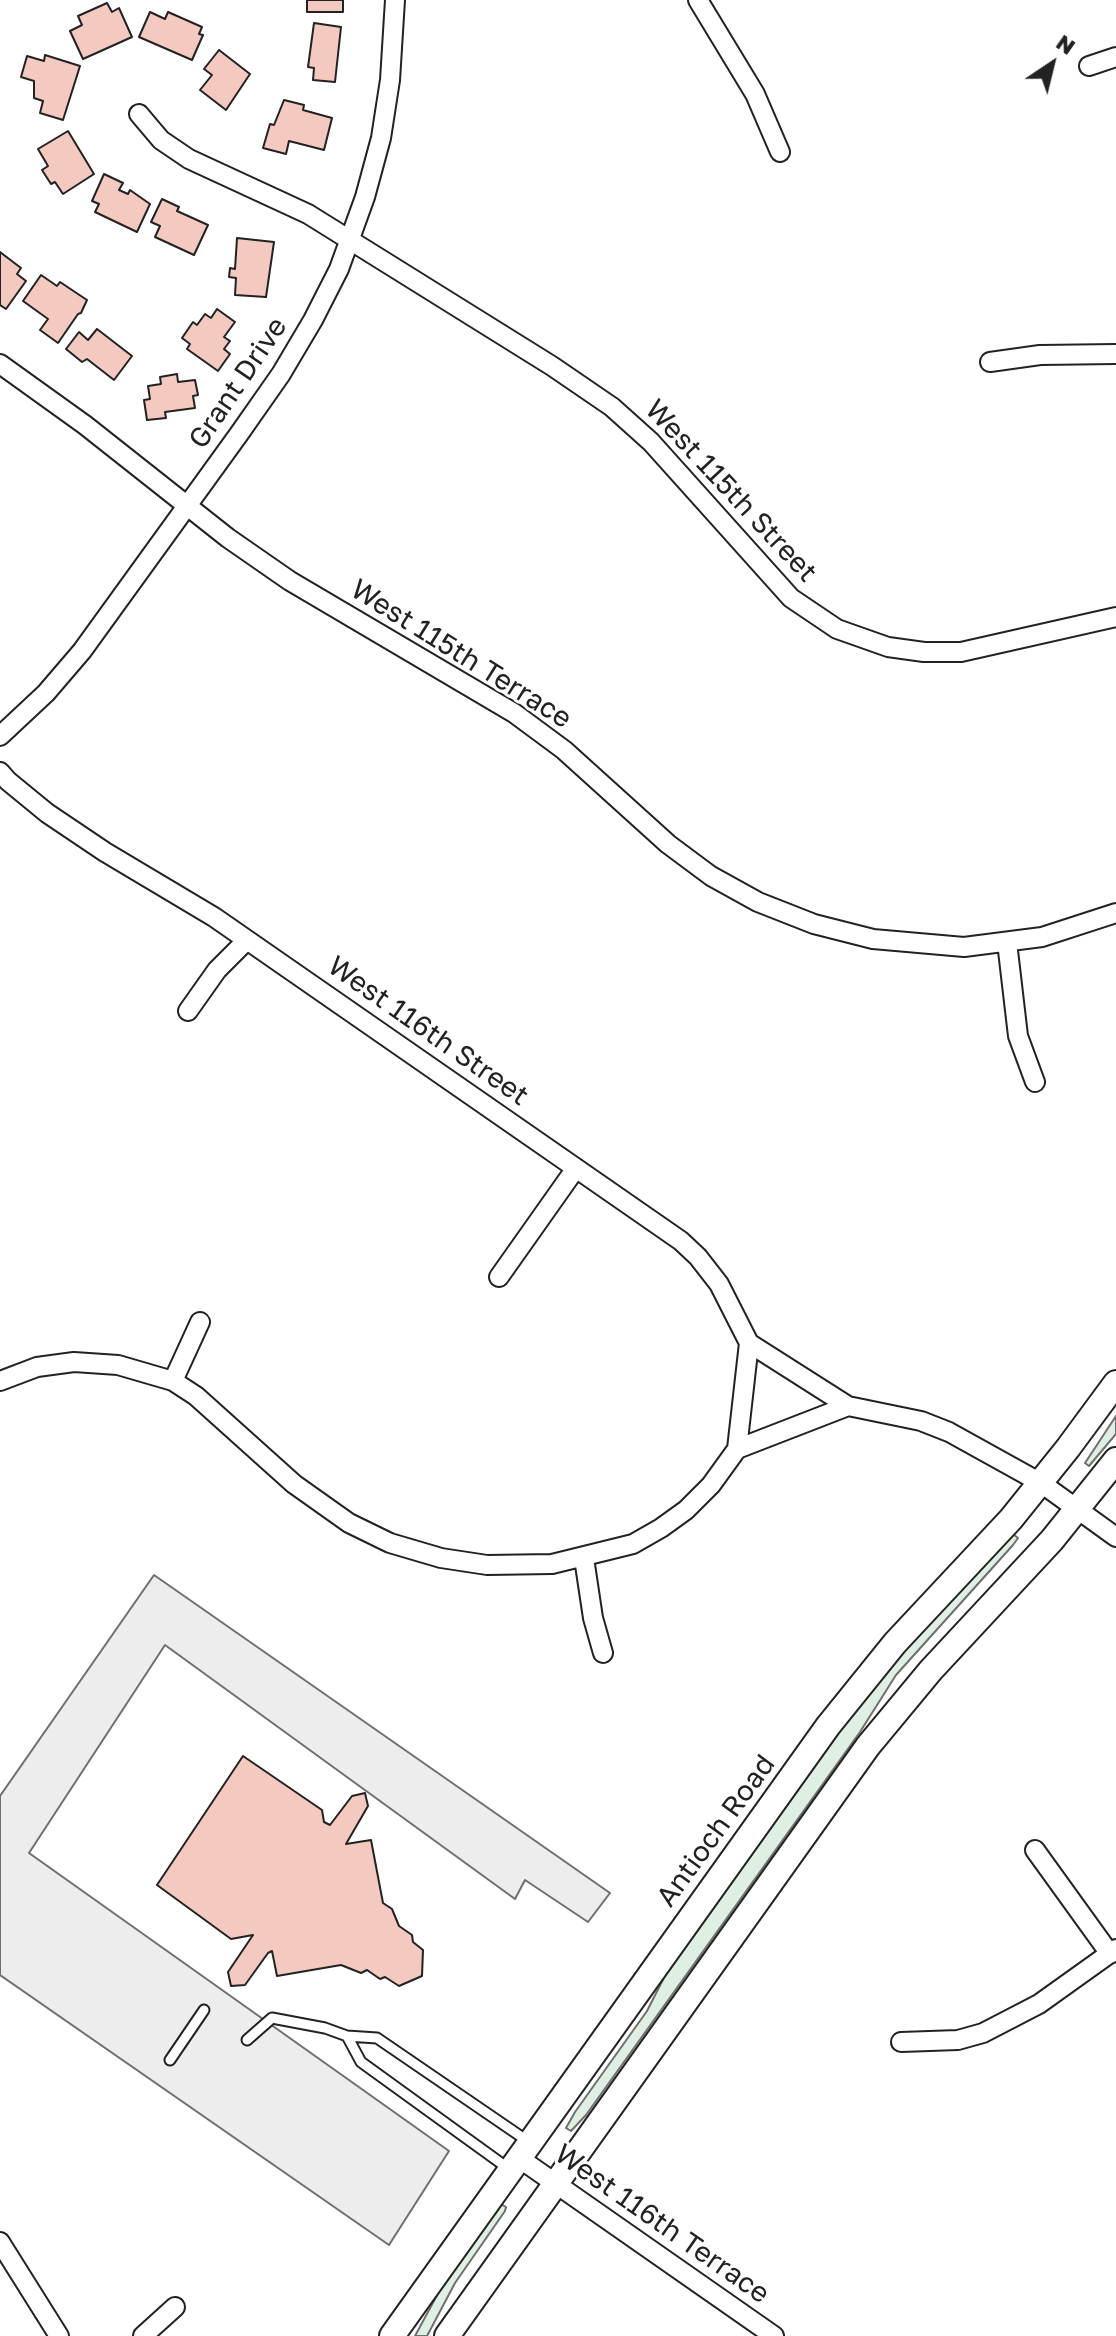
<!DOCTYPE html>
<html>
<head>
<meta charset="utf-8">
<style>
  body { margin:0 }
  #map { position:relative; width:1116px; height:2336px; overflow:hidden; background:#fff; font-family:"Golos Text",sans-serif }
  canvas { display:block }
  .north { position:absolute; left:1012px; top:24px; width:80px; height:80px; -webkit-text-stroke:6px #fff; paint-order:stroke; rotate:35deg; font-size:22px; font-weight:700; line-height:32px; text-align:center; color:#222 }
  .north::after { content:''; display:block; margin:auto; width:28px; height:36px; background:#222; clip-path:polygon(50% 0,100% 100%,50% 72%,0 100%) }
</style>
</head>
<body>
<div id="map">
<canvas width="1116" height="2336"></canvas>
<div class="north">N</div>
</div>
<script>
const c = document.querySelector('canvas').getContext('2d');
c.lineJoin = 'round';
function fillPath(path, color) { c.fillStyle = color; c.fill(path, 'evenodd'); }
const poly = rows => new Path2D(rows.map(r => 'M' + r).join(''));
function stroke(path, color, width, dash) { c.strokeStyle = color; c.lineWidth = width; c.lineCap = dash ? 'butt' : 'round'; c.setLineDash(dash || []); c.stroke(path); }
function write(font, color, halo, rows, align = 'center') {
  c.font = font + ' "Golos Text",sans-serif'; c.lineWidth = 6; c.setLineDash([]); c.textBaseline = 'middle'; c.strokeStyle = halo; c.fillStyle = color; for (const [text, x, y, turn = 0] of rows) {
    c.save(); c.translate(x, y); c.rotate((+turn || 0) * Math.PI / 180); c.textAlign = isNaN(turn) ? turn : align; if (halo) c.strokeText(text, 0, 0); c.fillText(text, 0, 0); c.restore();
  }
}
const green = poly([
  [1116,1416,1116,1434,1089,1466,1085,1463,1116,1416],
  [1013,1534,1018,1538,1013,1545,896,1675,860,1732,586,2115,571,2131,566,2128,575,2112,647,2011,675,1956,873,1683,1013,1534],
  [501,2204,506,2207,505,2211,455,2283,427,2336,415,2336,442,2286,501,2204]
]);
fillPath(green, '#e0efe3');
stroke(green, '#6f6f6f', 2);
const parking = poly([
  [154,1575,610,1893,588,1922,525,1880,515,1899,165,1645,29,1853,449,2151,389,2245,0,1975,0,1796,154,1575]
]);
fillPath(parking, '#ededed');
stroke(parking, '#6f6f6f', 2);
const building = poly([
  [307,0,343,0,343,12,307,12,307,0],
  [107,3,112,12,119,8,132,37,83,59,70,31,82,25,78,16,107,3],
  [150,12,165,19,168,12,202,27,199,34,203,35,192,60,139,37,150,12],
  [314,23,341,27,335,82,313,80,314,68,308,67,314,23],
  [219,50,250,74,226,110,200,90,212,75,204,69,219,50],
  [45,55,80,66,63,120,40,113,43,101,34,98,34,81,21,77,27,56,44,61,45,55],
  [284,100,304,105,303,110,332,118,324,150,289,141,286,154,263,148,270,124,274,125,284,100],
  [68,131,94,174,63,194,55,182,51,184,42,170,48,166,38,149,68,131],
  [104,174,123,183,119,190,128,194,130,190,150,204,137,232,95,212,99,204,92,201,104,174],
  [162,199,179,207,177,211,208,225,194,255,155,237,160,226,151,222,162,199],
  [237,238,274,242,266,297,235,295,236,278,229,277,230,268,235,269,237,238],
  [0,252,21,268,17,274,26,281,6,309,0,305,0,252],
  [41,275,57,286,60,282,87,300,81,313,78,314,58,343,40,330,48,319,23,301,41,275],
  [217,309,235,322,224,337,230,341,224,349,230,354,218,371,187,349,190,344,182,338,193,322,197,325,205,314,211,318,217,309],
  [97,329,132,356,114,380,87,359,82,362,66,349,79,332,88,340,97,329],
  [177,374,178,382,195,380,198,395,193,396,195,408,165,412,166,418,147,420,144,400,150,399,148,386,161,384,160,377,177,374],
  [243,1756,322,1810,324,1822,330,1825,352,1796,365,1793,368,1806,346,1844,371,1840,383,1903,392,1909,399,1926,412,1935,413,1942,423,1950,422,1976,399,1986,385,1977,380,1979,367,1970,361,1973,341,1965,277,1976,272,1951,268,1953,245,1985,231,1986,228,1972,253,1935,231,1939,157,1885,243,1756]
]);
fillPath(building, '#f3c9c0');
stroke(building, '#222', 2);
const service = poly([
  [347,2036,361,2062,509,2169],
  [247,2040,272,2018,325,2028,347,2036,377,2038,529,2142],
  [170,2060,204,2010]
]);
const minor = poly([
  [698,0,755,94,780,152],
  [1089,66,1116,57],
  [139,114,161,140,189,159,308,214,552,366,612,407,651,442,791,598,837,629,888,647,924,652,961,652,1116,617],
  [990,362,1040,355,1116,354],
  [0,364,85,425,228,538,290,581,514,713,564,750,668,844,711,876,758,902,814,924,873,939,964,947,1042,937,1116,913],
  [0,736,46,693,82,651,239,434,281,374,313,320,339,269,365,197,381,138,390,80,395,0],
  [0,772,8,781,47,813,105,852,214,917,681,1241,698,1257,719,1284,749,1343,848,1406,921,1421,949,1432,1041,1483,1116,1537],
  [1007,942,1018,1036,1035,1082],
  [188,1011,217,970,247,940],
  [499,1277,576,1168],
  [0,1381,37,1367,74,1362,118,1365,173,1381,196,1396,294,1484,349,1523,390,1543,441,1558,487,1565,552,1564,633,1544,661,1528,686,1510,711,1485,737,1449,749,1343],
  [173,1381,200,1322],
  [737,1449,848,1406],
  [584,1558,593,1618,603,1653],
  [1035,1850,1110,1954],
  [901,2042,958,2040,983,2033,1039,2004,1116,1949],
  [519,2158,774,2336],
  [0,2242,59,2336],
  [143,2336,175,2307]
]);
const secondary = poly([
  [392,2336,828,1726,895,1643,1011,1519,1068,1448,1116,1383],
  [447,2336,868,1746,931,1670,1052,1540,1116,1460]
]);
stroke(service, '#222', 13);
stroke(minor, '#222', 22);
stroke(secondary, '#222', 28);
stroke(service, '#fff', 9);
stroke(minor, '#fff', 18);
stroke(secondary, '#fff', 24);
write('28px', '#222', '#fff', [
  ["Grant Drive",238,383,-56],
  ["West 115th Street",731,491,47],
  ["West 115th Terrace",461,654,32],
  ["West 116th Street",428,1031,35],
  ["Antioch Road",716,1831,-54],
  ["West 116th Terrace",662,2224,35]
]);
</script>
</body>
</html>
